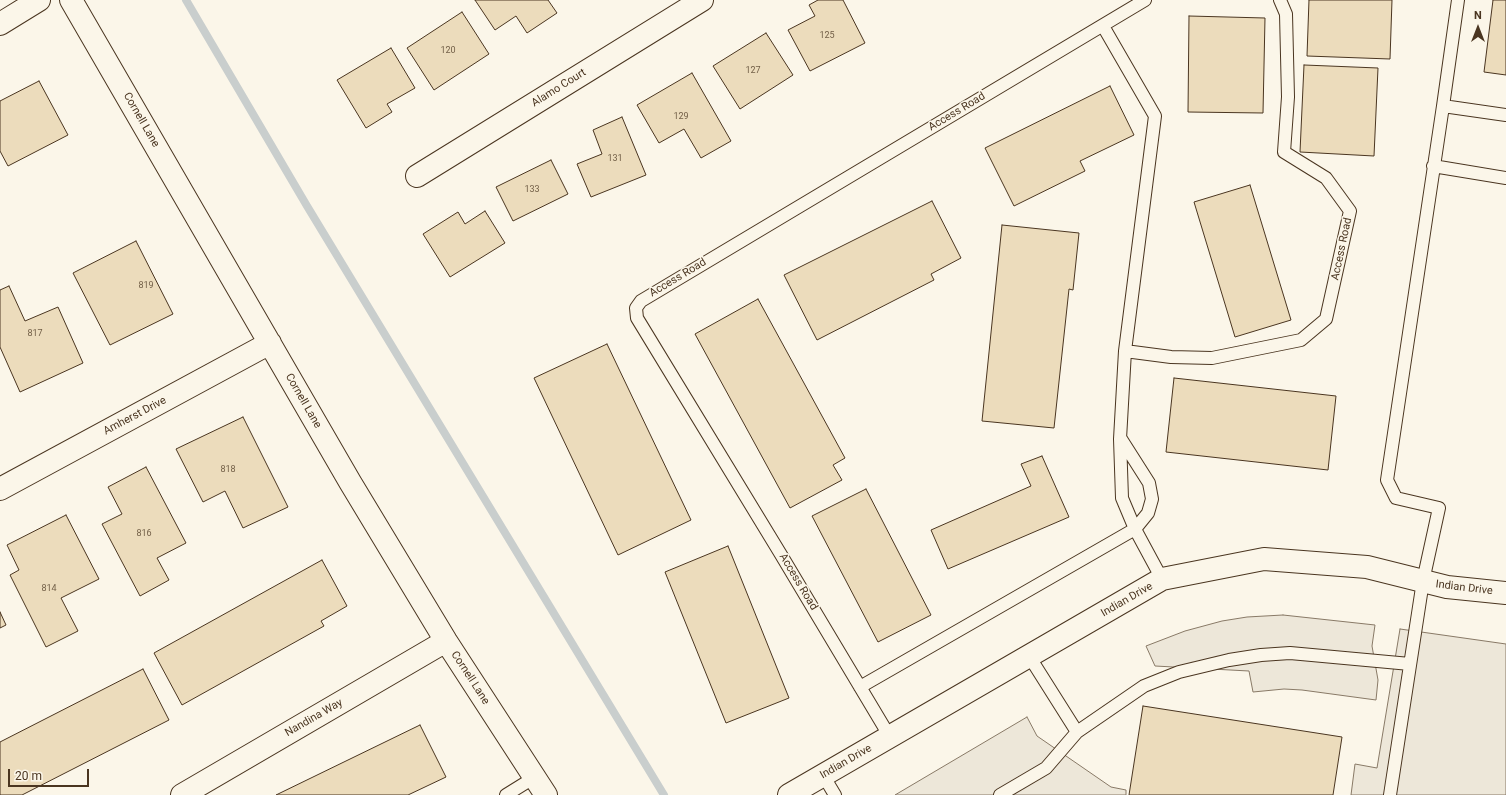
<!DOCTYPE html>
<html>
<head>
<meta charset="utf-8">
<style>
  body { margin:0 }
  #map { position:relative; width:1506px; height:795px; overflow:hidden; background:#fbf6e9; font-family:Roboto,sans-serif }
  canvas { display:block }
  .north { position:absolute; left:1458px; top:8px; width:40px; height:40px; -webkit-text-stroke:3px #fbf6e9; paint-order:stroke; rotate:0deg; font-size:11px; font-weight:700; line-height:16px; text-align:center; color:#4a3520 }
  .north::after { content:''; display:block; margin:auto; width:14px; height:18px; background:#4a3520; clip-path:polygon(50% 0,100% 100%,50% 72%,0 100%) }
  .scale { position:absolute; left:8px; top:769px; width:81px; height:18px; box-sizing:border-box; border:2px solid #4a3520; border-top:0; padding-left:5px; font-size:12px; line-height:14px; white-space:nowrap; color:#4a3520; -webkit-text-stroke:3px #fbf6e9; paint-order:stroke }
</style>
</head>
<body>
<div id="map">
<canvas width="1506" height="795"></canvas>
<div class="north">N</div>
<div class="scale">20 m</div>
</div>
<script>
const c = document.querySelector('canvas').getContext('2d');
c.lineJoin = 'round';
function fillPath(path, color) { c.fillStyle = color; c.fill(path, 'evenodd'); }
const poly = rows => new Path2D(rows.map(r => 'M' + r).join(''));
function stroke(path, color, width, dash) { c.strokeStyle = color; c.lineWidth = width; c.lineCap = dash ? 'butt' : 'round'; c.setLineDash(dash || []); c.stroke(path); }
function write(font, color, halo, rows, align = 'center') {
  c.font = font + ' Roboto,sans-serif'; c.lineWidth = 3; c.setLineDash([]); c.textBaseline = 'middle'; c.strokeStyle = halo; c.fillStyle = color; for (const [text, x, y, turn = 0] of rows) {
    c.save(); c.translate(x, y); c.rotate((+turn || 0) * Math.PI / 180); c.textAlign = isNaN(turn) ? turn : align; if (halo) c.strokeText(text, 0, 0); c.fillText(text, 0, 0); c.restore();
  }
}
const parking = poly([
  [1283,615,1375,625,1372,646,1378,680,1376,700,1302,690,1284,689,1253,692,1249,671,1155,666,1146,646,1185,631,1222,621,1247,617,1283,615],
  [1400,629,1506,644,1506,795,1351,795,1355,764,1377,768,1400,629],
  [1027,717,1037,736,1111,787,1126,790,1126,795,895,795,1027,717]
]);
fillPath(parking, '#ede7d9');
stroke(parking, '#887966', 1);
stroke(poly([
  [186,0,307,206,664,795]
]), '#c9cecd', 8);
const building = poly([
  [475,0,548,0,557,13,527,33,516,16,495,30,475,0],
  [818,0,843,0,865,43,810,71,788,30,815,16,809,5,818,0],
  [1309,0,1392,0,1390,59,1307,56,1309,0],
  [1493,0,1506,0,1506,75,1484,72,1493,0],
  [462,12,489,54,434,90,407,48,462,12],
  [1189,16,1265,18,1263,113,1188,112,1189,16],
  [766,33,793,75,740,109,713,66,766,33],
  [391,48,415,88,387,104,392,112,366,128,337,80,391,48],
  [1304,65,1378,68,1374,156,1300,152,1304,65],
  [692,73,731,141,701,158,684,129,659,143,637,105,692,73],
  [39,81,68,135,8,166,0,151,0,101,39,81],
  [1110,86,1134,135,1080,161,1085,171,1014,206,985,148,1110,86],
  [622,117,646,175,591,197,577,164,602,154,593,130,622,117],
  [551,160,568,194,513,221,496,187,551,160],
  [1250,185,1291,320,1235,337,1194,202,1250,185],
  [932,201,961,258,931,274,934,280,817,340,784,275,932,201],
  [485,211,505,243,450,277,423,234,458,212,465,224,485,211],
  [1002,225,1079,233,1073,290,1069,289,1054,428,982,421,1002,225],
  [136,241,173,314,110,345,73,273,136,241],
  [9,286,25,321,58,307,83,363,20,392,0,347,0,290,9,286],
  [758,299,845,458,833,465,842,480,790,508,695,334,758,299],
  [607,344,691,520,618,555,534,378,607,344],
  [1174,378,1336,396,1328,470,1166,452,1174,378],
  [243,417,288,507,243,528,225,491,203,502,176,449,243,417],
  [1042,456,1069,517,948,569,931,530,1031,486,1021,464,1042,456],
  [146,467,186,543,157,558,169,580,140,596,102,524,122,514,108,487,146,467],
  [866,489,931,615,878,642,812,516,866,489],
  [66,515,99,579,61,598,78,631,46,647,10,575,19,570,7,545,66,515],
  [728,546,789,698,726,723,665,572,728,546],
  [322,560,347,606,321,621,324,626,182,705,154,653,322,560],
  [0,612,6,625,0,628,0,612],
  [143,669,169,720,22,795,0,795,0,742,143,669],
  [1143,706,1342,737,1333,795,1129,795,1143,706],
  [420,725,446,777,408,795,276,795,420,725]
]);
fillPath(building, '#ecdcbc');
stroke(building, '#4a3520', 1);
const service = poly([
  [1458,0,1443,106,1506,115],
  [1103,26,1155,116,1125,351,1120,439,1122,498,1135,529,1162,579],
  [1433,166,1506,178],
  [1125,351,1171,357,1212,358,1301,340,1326,319,1350,211,1326,178,1284,152,1288,97,1286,14,1280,0],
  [1029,656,1077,732],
  [860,687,1135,529,1148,513,1152,499,1149,483,1121,439],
  [890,737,780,553,637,318,636,308,641,301,1145,0],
  [823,775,835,795],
  [506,795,535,777],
  [1000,795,1046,768,1077,732,1144,686,1179,672,1229,660,1261,655,1290,653,1410,664],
  [1390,795,1423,581,1439,508,1396,498,1387,480,1443,106]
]);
const minor = poly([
  [71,0,350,482,446,641,546,795],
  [417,176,702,0],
  [0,489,270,343],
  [182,795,446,641],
  [789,795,1162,579,1264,559,1367,567,1447,587,1506,593]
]);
const tertiary = poly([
  [0,24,39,0]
]);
stroke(service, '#4a3520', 14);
stroke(minor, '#4a3520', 24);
stroke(tertiary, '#4a3520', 24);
stroke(service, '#fbf6e9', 12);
stroke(minor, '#fbf6e9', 22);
stroke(tertiary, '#fbf6e9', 22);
write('9px', '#725f47', null, [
  ["125",827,36],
  ["120",448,51],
  ["127",753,71],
  ["129",681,117],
  ["131",615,159],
  ["133",532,190],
  ["819",146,286],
  ["817",35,334],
  ["818",228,470],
  ["816",144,534],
  ["814",49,589]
]);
write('11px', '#4a3520', '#fbf6e9', [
  ["Alamo Court",559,88,-32],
  ["Access Road",957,112,-31],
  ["Cornell Lane",141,120,60],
  ["Access Road",1342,249,-78],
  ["Access Road",678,278,-31],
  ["Cornell Lane",303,401,60],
  ["Amherst Drive",135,416,-28],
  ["Access Road",798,582,59],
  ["Indian Drive",1464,588,7],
  ["Indian Drive",1127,600,-30],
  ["Cornell Lane",470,678,57],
  ["Nandina Way",314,718,-30],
  ["Indian Drive",846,762,-30]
]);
</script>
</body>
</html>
